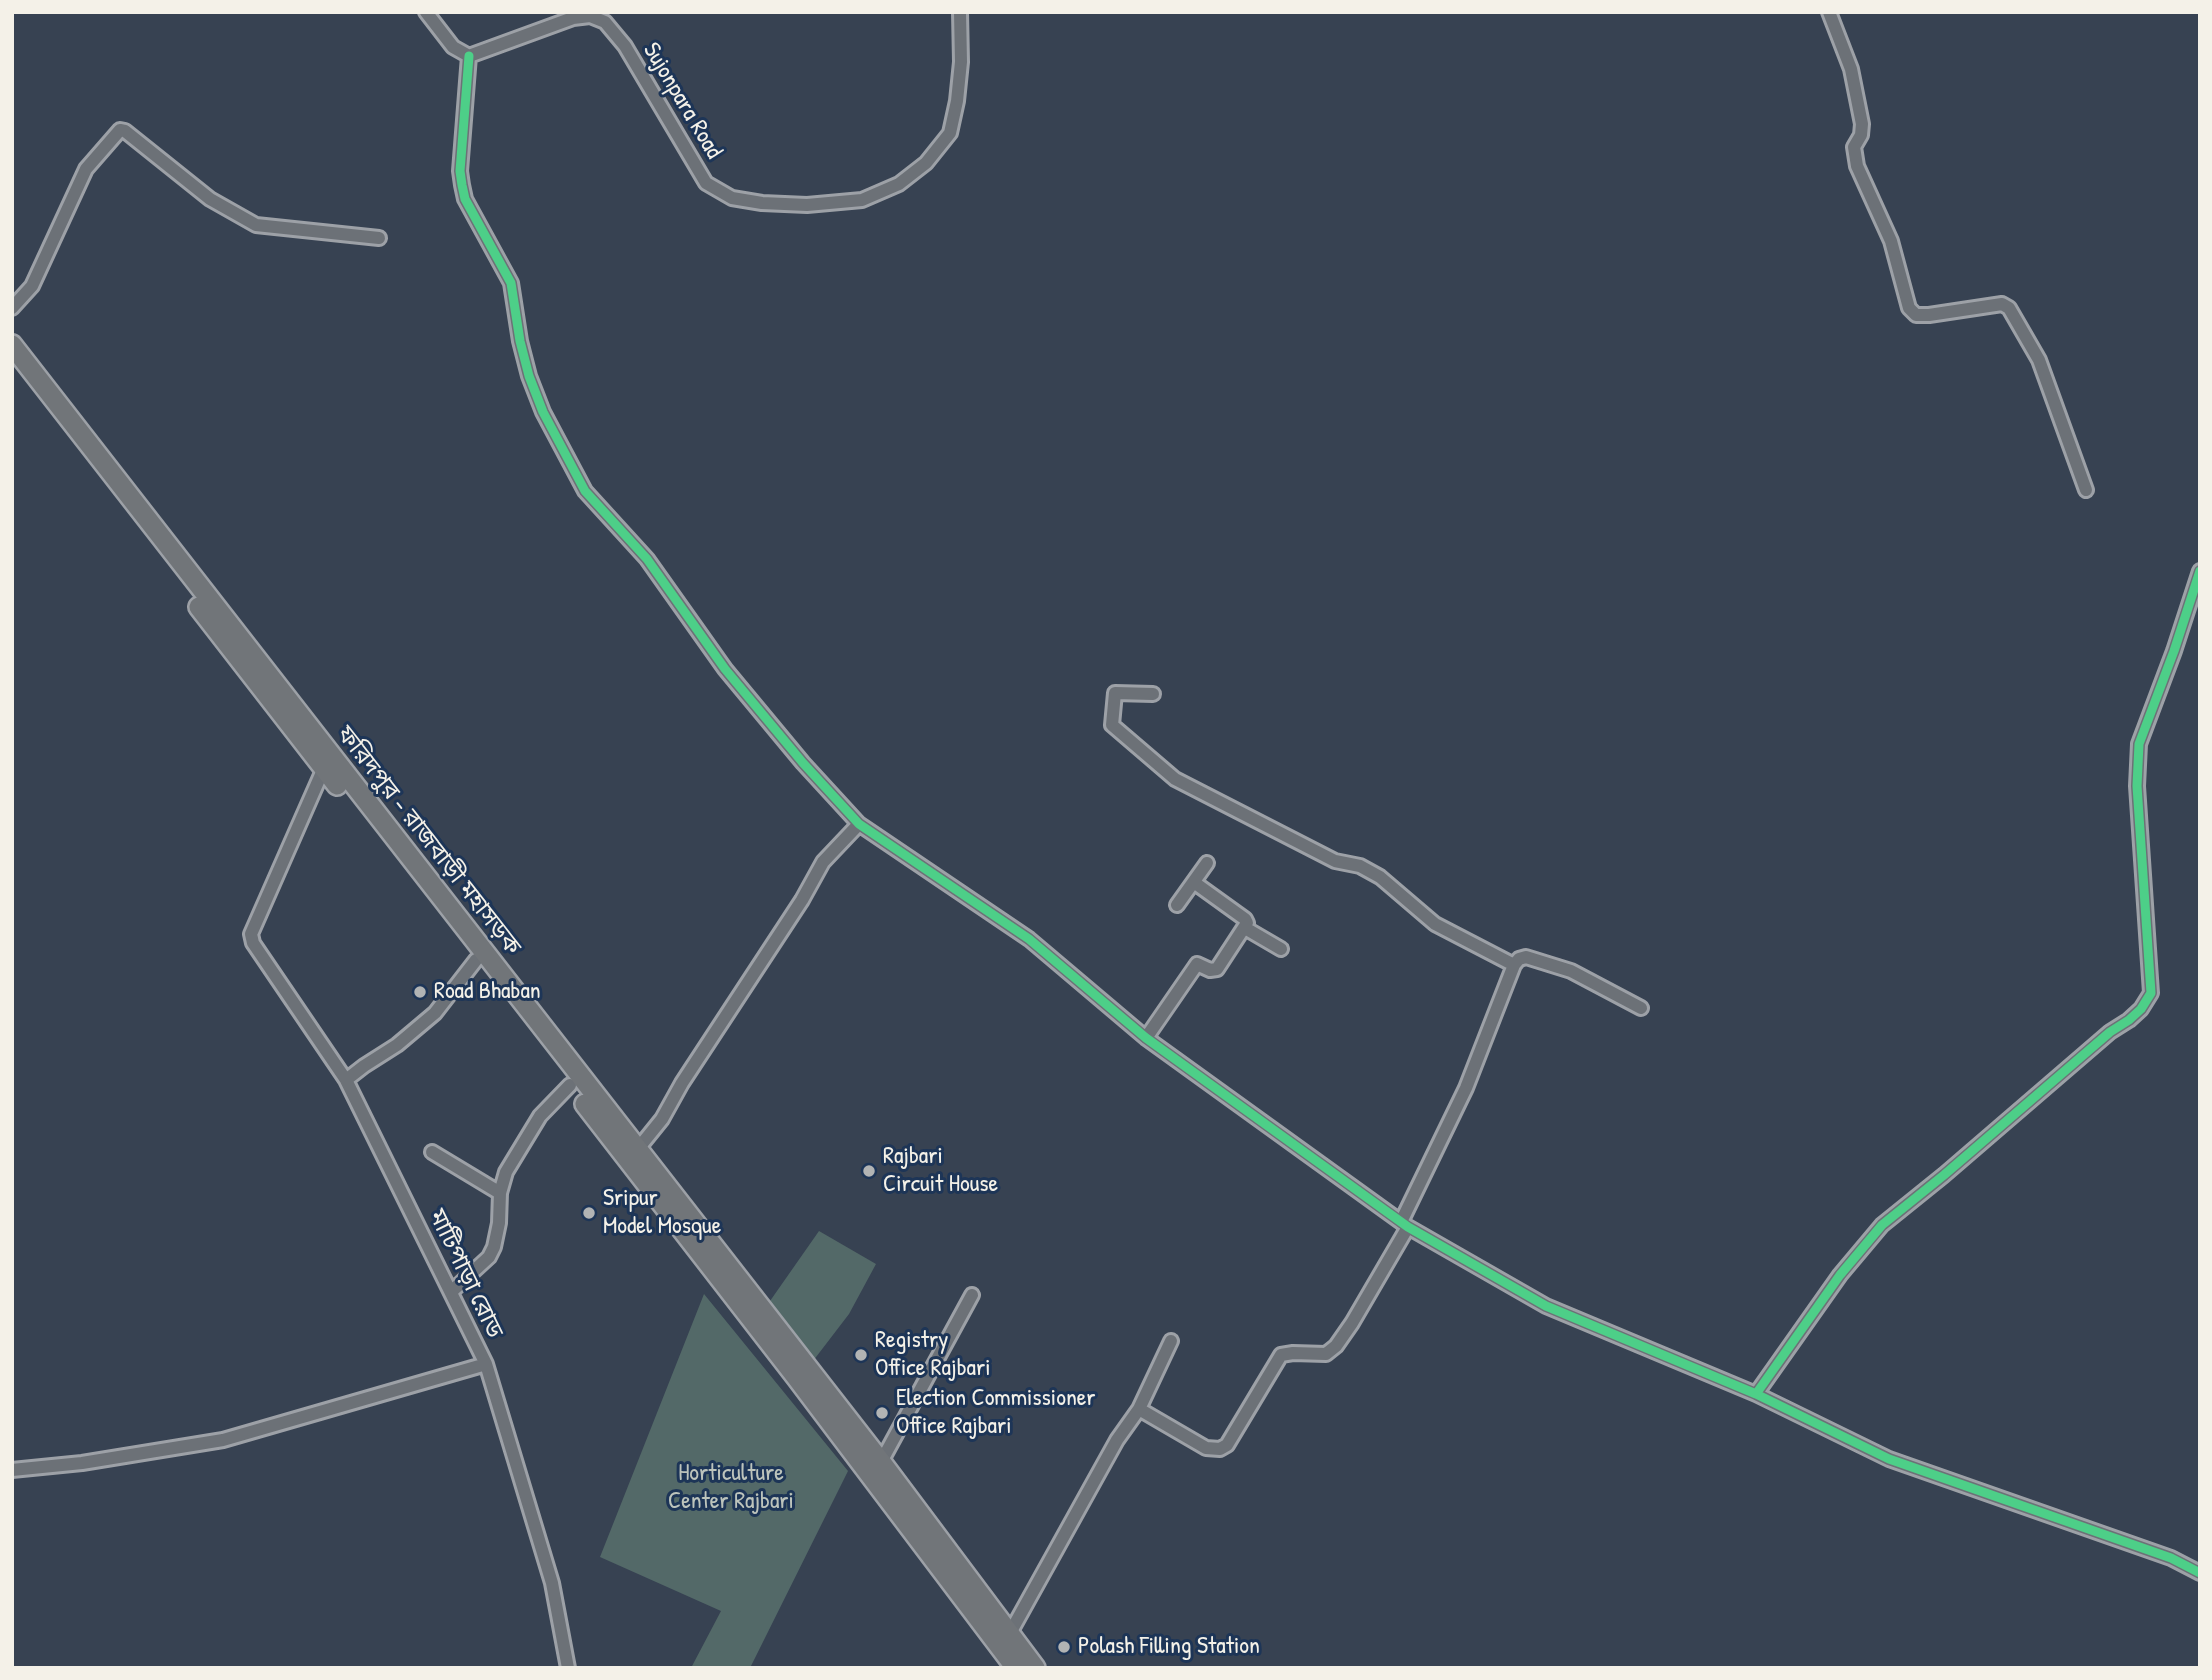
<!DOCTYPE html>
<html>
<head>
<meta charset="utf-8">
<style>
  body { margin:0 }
  #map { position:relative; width:2212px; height:1680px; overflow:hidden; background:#374252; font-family:"Patrick Hand",sans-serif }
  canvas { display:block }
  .frame { position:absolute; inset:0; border:14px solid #f4f1e8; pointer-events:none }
</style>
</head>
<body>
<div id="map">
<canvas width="2212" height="1680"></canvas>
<div class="frame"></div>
</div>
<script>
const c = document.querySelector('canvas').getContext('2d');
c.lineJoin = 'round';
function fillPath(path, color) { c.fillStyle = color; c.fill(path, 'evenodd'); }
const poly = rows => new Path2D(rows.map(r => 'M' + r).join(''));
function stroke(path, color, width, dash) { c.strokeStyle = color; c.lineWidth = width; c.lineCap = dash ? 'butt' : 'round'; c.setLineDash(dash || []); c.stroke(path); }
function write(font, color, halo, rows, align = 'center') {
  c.font = font + ' "Patrick Hand","Noto Sans Bengali",sans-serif'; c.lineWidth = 6; c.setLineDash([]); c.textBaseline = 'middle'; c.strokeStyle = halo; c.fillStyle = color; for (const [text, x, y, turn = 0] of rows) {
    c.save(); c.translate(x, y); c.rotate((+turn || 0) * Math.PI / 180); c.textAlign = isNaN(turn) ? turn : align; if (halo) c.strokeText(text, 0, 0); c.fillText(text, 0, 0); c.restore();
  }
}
fillPath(poly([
  [819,1231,876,1264,849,1314,813,1361,770,1301],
  [704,1294,848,1471,750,1668,691,1668,721,1611,600,1557]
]), '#536968');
const street = poly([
  [426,12,453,47,469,56,573,18,590,16,605,22,625,46,706,183,732,198,762,203,807,205,862,200,899,184,926,163,950,133,957,101,961,62,960,12],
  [1829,12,1851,69,1862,124,1861,135,1854,147,1857,166,1891,241,1909,308,1916,315,1929,315,2002,304,2009,308,2039,360,2086,490],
  [469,56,460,171,462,185,465,199,511,283,520,341,529,376,543,412,585,491,647,559,725,669,803,763,859,824,1029,939,1146,1038,1408,1227,1546,1306,1756,1394,1889,1459,2171,1558,2200,1573],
  [12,308,32,286,86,169,120,130,125,131,210,199,256,225,379,238],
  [1153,694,1115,693,1112,725,1175,779,1335,861,1360,866,1380,877,1435,924,1514,965],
  [324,768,251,934,253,943,346,1080],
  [1177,905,1207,863],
  [1245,928,1281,949],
  [476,960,435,1013,397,1045,364,1066,346,1080,486,1364,552,1583,568,1668],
  [1146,1038,1197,964,1210,970,1217,969,1247,923,1245,919,1195,883],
  [637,1150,662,1119,682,1083,802,900,823,862,859,824],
  [432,1152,500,1193],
  [1401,1222,1466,1088,1514,965,1519,959,1526,957,1571,971,1641,1008],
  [451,1292,489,1257,494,1247,499,1223,500,1193,506,1172,540,1116,570,1085],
  [1756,1394,1840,1275,1882,1225,1944,1175,2110,1032,2129,1020,2141,1009,2151,993,2137,786,2139,744,2174,651,2200,571],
  [1139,1409,1171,1341],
  [881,1462,972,1295],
  [12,1470,82,1463,223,1440,486,1364],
  [1006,1636,1010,1633,1117,1440,1139,1409,1206,1448,1220,1449,1227,1445,1281,1355,1293,1353,1326,1354,1336,1346,1352,1323,1408,1227]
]);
const primary = poly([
  [12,345,881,1462,1035,1668],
  [199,607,337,785],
  [585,1104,797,1378,1016,1668]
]);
stroke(street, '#9da1a7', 18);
stroke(primary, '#9da1a7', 24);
stroke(street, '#6c7177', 12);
stroke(primary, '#717579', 19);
stroke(poly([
  [469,56,460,171,462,185,465,199,511,283,520,341,529,376,543,412,585,491,647,559,725,669,803,763,859,824,1029,939,1146,1038,1408,1227,1546,1306,1756,1394,1889,1459,2171,1558,2200,1573],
  [1756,1394,1840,1275,1882,1225,1944,1175,2110,1032,2129,1020,2141,1009,2151,993,2137,786,2139,744,2174,651,2200,571]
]), '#4dcf88', 9);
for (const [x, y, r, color] of [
  [420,992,7,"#b2b4b4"],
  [869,1171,7,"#b2b4b4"],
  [589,1213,7,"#b2b4b4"],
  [861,1355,7,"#b2b4b4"],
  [882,1413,7,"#b2b4b4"],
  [1064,1647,7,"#b2b4b4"]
]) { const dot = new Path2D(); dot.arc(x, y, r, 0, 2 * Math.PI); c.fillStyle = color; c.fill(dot); stroke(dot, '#1d3557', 2.5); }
write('24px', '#f4f1e8', '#1d3557', [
  ["Sujonpara Road",682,101,59],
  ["ফরিদপুর - রাজবাড়ী মহাসড়ক",428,841,52],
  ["মাটিপাড়া রোড",465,1274,64]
]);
write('24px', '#f4f1e8', '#1d3557', [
  ["Road Bhaban",434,992],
  ["Rajbari",883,1157],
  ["Circuit House",883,1185],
  ["Sripur",603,1199],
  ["Model Mosque",603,1227],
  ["Registry",875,1341],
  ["Office Rajbari",875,1369],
  ["Election Commissioner",896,1399],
  ["Office Rajbari",896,1427],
  ["Polash Filling Station",1078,1647]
], 'left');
write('24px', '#bdc4bc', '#1d3557', [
  ["Horticulture",731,1474],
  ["Center Rajbari",731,1502]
]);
</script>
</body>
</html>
